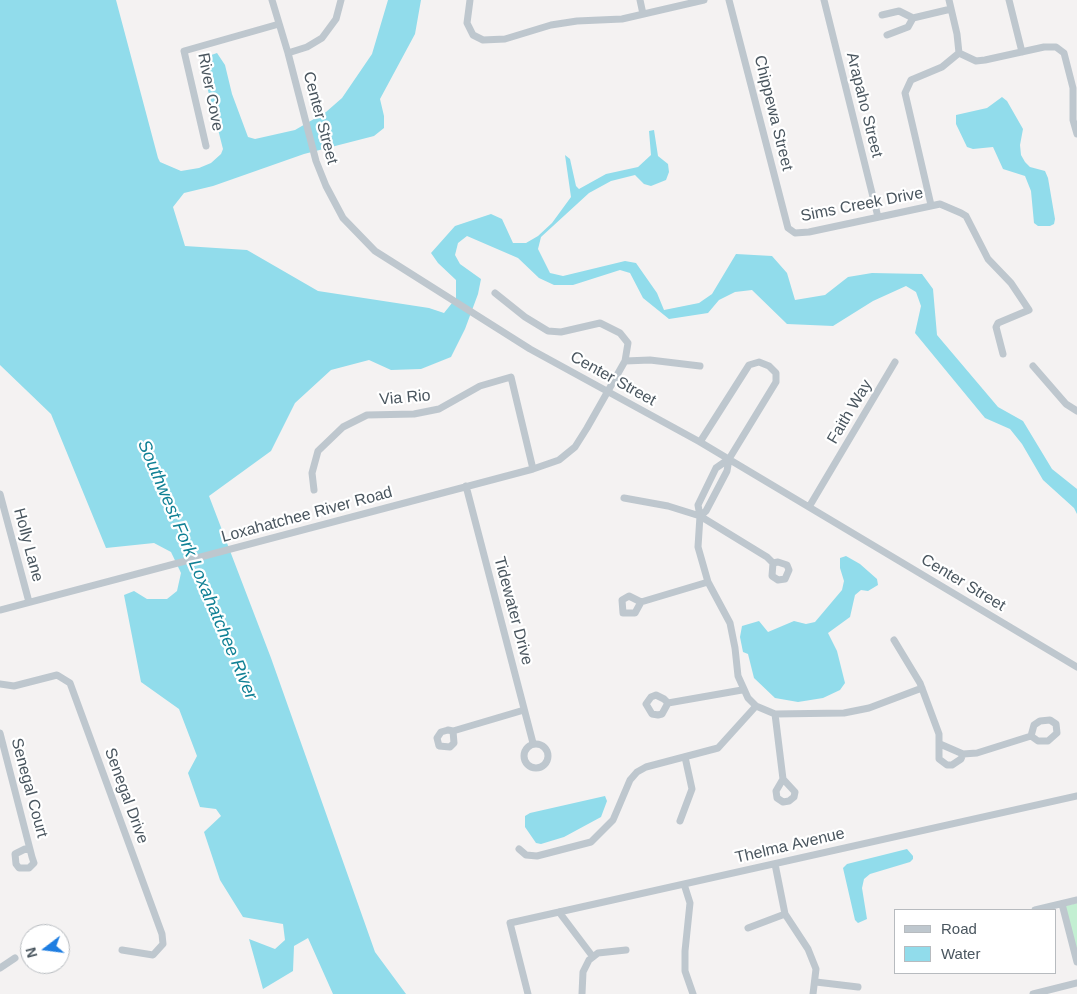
<!DOCTYPE html>
<html>
<head>
<meta charset="utf-8">
<style>
  body { margin:0 }
  #map { position:relative; width:1077px; height:994px; overflow:hidden; background:#f4f2f2; font-family:Helvetica,sans-serif }
  canvas { display:block }
  .legend { position:absolute; left:894px; top:909px; width:162px; height:65px; box-sizing:border-box; background:#fff; border:1px solid #b7bbbf; margin:0; padding:6px 9px; list-style:none; font-size:15px; color:#4a565f }
  .legend li { display:flex; align-items:center; gap:10px; height:25px }
  .legend b { width:25px; border:1px solid #b7bbbf }
  .north { position:absolute; left:20px; top:924px; width:50px; height:50px; box-sizing:border-box; background:#fff; border:1px solid #b7bbbf; border-radius:50%; rotate:255deg; font-size:14px; font-weight:700; line-height:20px; text-align:center; color:#4a565f }
  .north::after { content:''; display:block; margin:auto; width:18px; height:22px; background:#1e7de1; clip-path:polygon(50% 0,100% 100%,50% 72%,0 100%) }
</style>
</head>
<body>
<div id="map">
<canvas width="1077" height="994"></canvas>
<ul class="legend">
<li><b style="height:6px;background:#bec7ce"></b>Road</li>
<li><b style="height:14px;background:#91dceb"></b>Water</li>
</ul>
<div class="north">N</div>
</div>
<script>
const c = document.querySelector('canvas').getContext('2d');
c.lineJoin = 'round';
function fillPath(path, color) { c.fillStyle = color; c.fill(path, 'evenodd'); }
const poly = rows => new Path2D(rows.map(r => 'M' + r).join(''));
function stroke(path, color, width, dash) { c.strokeStyle = color; c.lineWidth = width; c.lineCap = dash ? 'butt' : 'round'; c.setLineDash(dash || []); c.stroke(path); }
function write(font, color, halo, rows, align = 'center') {
  c.font = font + ' Helvetica,sans-serif'; c.lineWidth = 4.5; c.setLineDash([]); c.textBaseline = 'middle'; c.strokeStyle = halo; c.fillStyle = color; for (const [text, x, y, turn = 0] of rows) {
    c.save(); c.translate(x, y); c.rotate((+turn || 0) * Math.PI / 180); c.textAlign = isNaN(turn) ? turn : align; if (halo) c.strokeText(text, 0, 0); c.fillText(text, 0, 0); c.restore();
  }
}
fillPath(poly([
  [1077,903,1077,953,1065,906]
]), '#c3efd2');
fillPath(poly([
  [0,0,116,0,158,158,160,162,181,171,199,168,211,163,221,154,223,149,200,59,217,53,225,65,232,94,248,137,255,139,295,130,326,112,342,98,372,54,388,0,421,0,415,34,380,99,384,116,384,128,374,136,304,154,213,186,184,193,173,207,185,246,247,250,318,291,429,308,444,313,456,298,456,280,438,263,431,253,455,226,491,214,502,219,513,243,526,243,538,236,552,223,571,197,565,155,570,159,576,186,579,189,606,174,638,167,651,155,649,131,654,130,658,156,668,164,669,172,666,180,651,186,644,184,635,175,611,181,589,193,541,237,538,249,550,273,563,276,625,261,636,263,657,293,664,310,699,303,712,294,736,254,772,256,787,273,795,300,825,295,848,277,872,273,922,274,933,289,937,335,998,407,1023,421,1052,469,1077,489,1077,514,1074,508,1043,480,1022,444,1010,429,985,418,915,333,921,306,916,292,906,286,873,301,833,326,787,324,752,290,735,292,719,300,708,313,669,319,643,298,630,273,620,270,573,285,554,285,539,278,518,258,467,236,458,243,455,255,460,264,481,279,478,294,465,329,451,357,421,369,391,370,369,360,331,370,295,403,271,451,209,496,271,658,375,952,406,994,333,994,308,938,294,946,293,971,263,989,249,939,275,949,285,940,283,924,243,917,220,880,204,832,221,816,216,809,200,807,188,773,197,756,179,709,141,682,124,595,134,591,147,599,167,599,177,591,181,573,171,552,154,543,106,548,51,414,0,365],
  [1002,97,1007,101,1023,129,1020,145,1021,155,1025,162,1030,167,1045,171,1048,178,1055,219,1054,224,1050,226,1038,226,1034,223,1031,191,1025,176,1003,169,993,147,973,149,967,147,956,124,956,115,987,108],
  [846,556,860,564,877,579,878,585,868,591,861,590,855,595,850,617,828,633,837,651,845,683,840,690,823,698,798,702,775,698,754,678,748,654,743,652,740,637,742,626,759,621,768,632,794,621,806,624,815,622,842,590,844,581,840,568,840,558],
  [605,796,607,801,601,817,564,837,541,844,536,843,525,827,525,816,530,813],
  [907,849,913,856,913,859,910,862,870,874,864,879,862,888,867,919,858,923,855,920,843,868,847,864]
]), '#91dceb');
stroke(poly([
  [272,0,288,53,316,161,326,186,343,218,375,251,530,349,700,442,1077,667],
  [470,0,467,23,473,35,483,40,505,39,551,25,577,21,622,19,704,0],
  [640,0,643,14],
  [729,0,788,228,795,233,809,232,940,204,961,213,966,216,988,259,1011,283,1029,310,998,323,996,327,1003,354],
  [824,0,878,217],
  [949,0,957,34,959,53],
  [1009,0,1022,52],
  [882,15,899,11,913,18],
  [887,35,908,27,913,18,951,9],
  [288,53,307,47,322,38,336,19,341,0],
  [959,53,976,61,985,60,1044,47,1056,47,1064,53,1073,88,1073,120,1077,134],
  [206,146,184,51,279,24],
  [931,205,905,93,911,80,942,67,959,53],
  [625,361,650,360,700,366],
  [1033,366,1066,404,1077,411],
  [729,459,716,468,698,505,700,516,698,547,708,582,730,623,735,648,738,676,748,698,756,706,775,714,844,713,869,708,922,688],
  [466,486,533,743],
  [314,490,312,473,318,451,343,427,367,415,414,414,439,409,480,386,511,377,533,469],
  [0,494,29,602],
  [624,498,668,506,700,516,762,554,767,557,773,563,772,576,778,580,785,579,789,570,787,565,778,562,773,563],
  [809,507,895,362],
  [700,516,706,511,727,471,729,459,776,382,776,373,769,366,759,362,749,365,700,442],
  [641,602,635,613,623,613,622,600,629,596,641,602,708,582],
  [0,610,533,469,559,460,575,447,587,428,625,361,628,343,620,333,600,323,561,332,548,331,525,317,495,293],
  [894,640,920,683,939,734,939,759,947,765,952,765,961,759,963,754],
  [0,684,14,686,57,675,70,683,162,934,163,944,153,955,122,950],
  [668,703,662,714,658,715,652,714,646,704,651,697,656,695,664,699,668,703,742,690],
  [775,714,783,779,795,792,794,797,789,801,783,802,777,798,776,791,783,779],
  [448,730,453,731,454,743,450,747,439,746,437,738,441,732,448,730],
  [453,731,524,710],
  [0,733,32,857,34,863,29,868,19,868,16,864,15,854,25,849,30,850],
  '524 756a12 12 0 1 1 24 0a12 12 0 1 1-24 0Z',
  [940,744,963,754,977,753,1031,736,1034,725,1040,721,1050,720,1056,724,1057,733,1048,741,1038,741,1031,736],
  [680,821,692,789,685,757],
  [519,849,526,855,537,856,591,842,613,820,630,780,637,772,646,767,718,748,756,706],
  [775,864,785,914,808,949,816,969,813,994],
  [684,884,690,903,685,951,685,971,693,994],
  [1062,904,1077,962],
  [1035,910,1077,900],
  [559,912,593,957],
  [748,928,785,914],
  [0,968,15,958],
  [816,982,858,987],
  [528,994,510,923,1077,796],
  [582,994,583,972,589,960,598,953,626,950],
  [1033,994,1077,983]
]), '#bec7ce', 7);
write('16px', '#4a565f', '#fff', [
  ["River Cove",210,92,79],
  ["Arapaho Street",864,105,76],
  ["Chippewa Street",773,113,76],
  ["Center Street",320,118,75],
  ["Sims Creek Drive",862,205,-11],
  ["Center Street",613,379,29],
  ["Via Rio",405,398,-5],
  ["Faith Way",850,412,-59],
  ["Loxahatchee River Road",307,515,-15],
  ["Holly Lane",28,545,75],
  ["Center Street",963,583,31],
  ["Tidewater Drive",513,611,75],
  ["Senegal Court",29,788,75],
  ["Senegal Drive",126,796,70],
  ["Thelma Avenue",790,846,-13]
]);
write('italic 18px', '#108095', '#fff', [
  ["Southwest Fork Loxahatchee River",197,570,67]
]);
</script>
</body>
</html>
